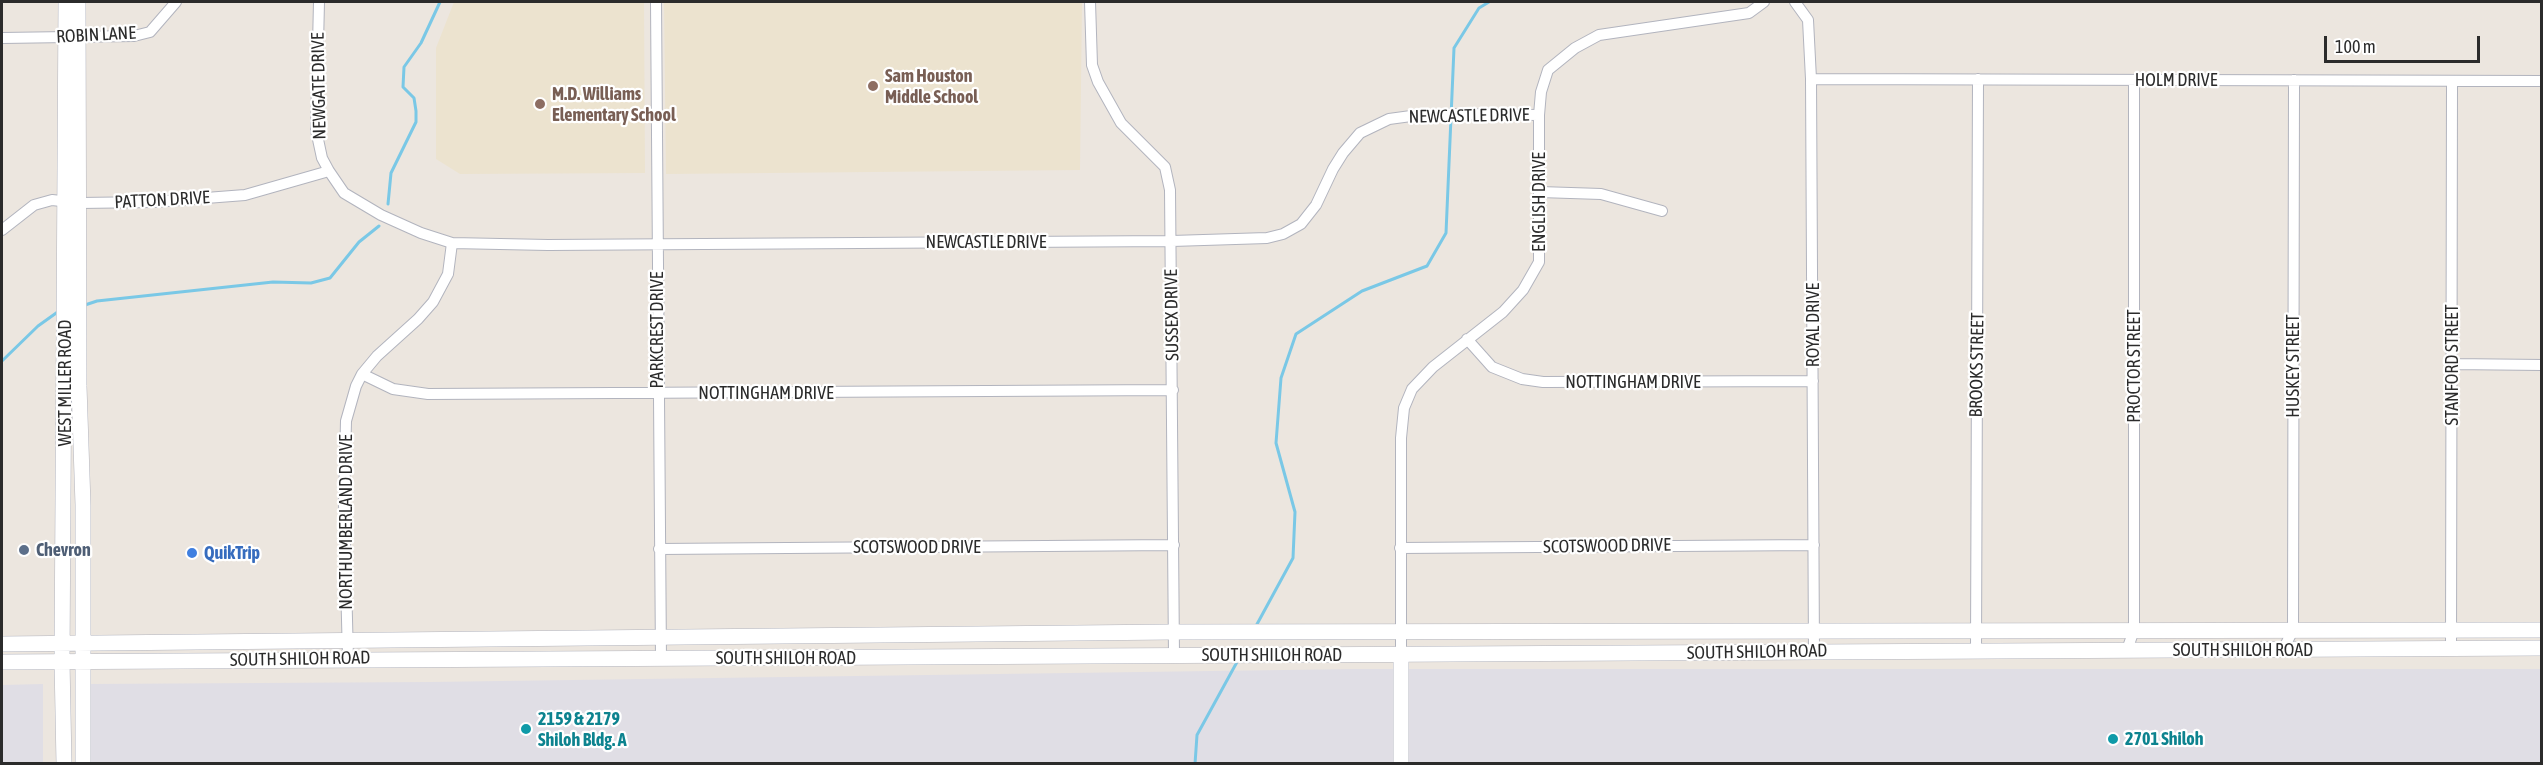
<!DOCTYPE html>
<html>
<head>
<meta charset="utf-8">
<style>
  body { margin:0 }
  #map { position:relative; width:2543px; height:765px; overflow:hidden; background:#ece6df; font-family:"Asap Condensed",sans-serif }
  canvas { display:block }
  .frame { position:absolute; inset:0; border:3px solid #2b2b2b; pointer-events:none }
  .scale { position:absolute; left:2324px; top:36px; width:156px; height:27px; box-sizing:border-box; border:3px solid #2b2b2b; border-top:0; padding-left:8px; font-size:18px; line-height:21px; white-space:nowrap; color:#2b2b2b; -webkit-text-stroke:4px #fff; paint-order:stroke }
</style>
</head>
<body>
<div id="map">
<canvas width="2543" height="765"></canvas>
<div class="frame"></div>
<div class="scale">100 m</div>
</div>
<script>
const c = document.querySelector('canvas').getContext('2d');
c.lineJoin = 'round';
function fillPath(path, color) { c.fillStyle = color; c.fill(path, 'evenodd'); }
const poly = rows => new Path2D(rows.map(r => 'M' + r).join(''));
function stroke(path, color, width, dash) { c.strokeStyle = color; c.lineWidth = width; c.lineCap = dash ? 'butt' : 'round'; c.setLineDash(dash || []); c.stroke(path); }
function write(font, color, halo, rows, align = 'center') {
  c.font = font + ' "Asap Condensed",sans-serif'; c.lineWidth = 4.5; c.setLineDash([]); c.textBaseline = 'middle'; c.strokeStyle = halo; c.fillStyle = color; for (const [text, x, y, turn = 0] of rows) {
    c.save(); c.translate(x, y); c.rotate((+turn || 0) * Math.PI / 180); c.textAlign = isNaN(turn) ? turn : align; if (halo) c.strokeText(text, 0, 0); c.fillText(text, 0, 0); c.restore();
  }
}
fillPath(poly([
  [1354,669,2541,669,2542,763,88,764,88,684,431,682],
  [43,684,43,763,2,763,2,685]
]), '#e0dee5');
fillPath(poly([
  [454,2,644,2,645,173,460,174,436,159,436,48],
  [664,2,1082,2,1080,170,666,174]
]), '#ece3cf');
stroke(poly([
  [388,204,391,173,416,122,416,111,414,98,403,87,404,67,421,43,440,2],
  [85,305,97,301,273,282,311,283,330,278,359,242,379,226],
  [2,361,38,326,59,311],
  [1256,626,1293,558,1295,512,1276,443,1281,378,1296,334,1362,291,1427,266,1446,233,1454,48,1479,8,1489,2],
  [1195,764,1197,735,1237,662]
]), '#7ac8e6', 3);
const street = poly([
  [319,2,316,130,322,158,329,171,344,193,381,215,421,233,452,243,548,245,1172,241,1267,238,1283,234,1301,224,1316,205,1333,169,1343,153,1360,133,1389,119,1411,116,1453,114,1539,115],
  [656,2,661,659],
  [1090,2,1092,65,1098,82,1121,123,1165,167,1170,190,1174,655],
  [1795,2,1808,20,1811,79,1814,652],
  [2,38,134,36,150,32,176,2],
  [1811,79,2542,81],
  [1540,192,1601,194,1662,211],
  [2,230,34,205,52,200,79,203,154,202,245,195,329,171],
  [1467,339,1492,367,1522,379,1543,382,1813,381],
  [2452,364,2542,365],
  [362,374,393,389,428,394,1173,390],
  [1400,548,1814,545],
  [659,549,1174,545],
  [2451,649,2452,81],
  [2127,650,2134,630,2134,80],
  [2283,650,2293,630,2294,80],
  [1976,651,1978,79],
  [1401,656,1401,438,1404,408,1412,389,1433,367,1503,312,1523,290,1539,262,1539,115,1541,92,1548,70,1575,48,1599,35,1749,13,1764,2],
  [348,658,344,504,346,421,356,386,362,374,377,356,418,319,433,302,448,274,452,243]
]);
const secondary = poly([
  [78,2,79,386,83,505,83,764],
  [2,644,1173,632,2542,630],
  [1401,656,1401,764],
  [2,662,2542,648],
  [64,764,62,661,66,2]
]);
stroke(street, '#b2b4be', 12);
stroke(secondary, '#b2b4be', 16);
stroke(street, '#fff', 10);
stroke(secondary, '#fff', 15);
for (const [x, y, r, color] of [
  [873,86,6,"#8d6e63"],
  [540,104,6,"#8d6e63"],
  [24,550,6,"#5c6f8a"],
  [192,553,6,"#3f7fe0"],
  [526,729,6,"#0f9aa8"],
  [2113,739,6,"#0f9aa8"]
]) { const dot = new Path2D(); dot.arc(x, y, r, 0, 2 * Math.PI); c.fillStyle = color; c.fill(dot); stroke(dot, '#fff', 2); }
write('18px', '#2b2b2b', '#fff', [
  ["ROBIN LANE",96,35,-3],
  ["HOLM DRIVE",2176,80],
  ["NEWGATE DRIVE",319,86,-91],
  ["NEWCASTLE DRIVE",1469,116,-1],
  ["PATTON DRIVE",162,200,-3],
  ["ENGLISH DRIVE",1539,202,-90],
  ["NEWCASTLE DRIVE",986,242],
  ["SUSSEX DRIVE",1172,315,-91],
  ["ROYAL DRIVE",1813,325,-90],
  ["PARKCREST DRIVE",657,330,-90],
  ["BROOKS STREET",1977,365,-89],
  ["STANFORD STREET",2452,365,-90],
  ["PROCTOR STREET",2134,366,-90],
  ["HUSKEY STREET",2293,366,-90],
  ["NOTTINGHAM DRIVE",1633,382],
  ["WEST MILLER ROAD",65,383,-90],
  ["NOTTINGHAM DRIVE",766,393],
  ["NORTHUMBERLAND DRIVE",346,522,-90],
  ["SCOTSWOOD DRIVE",1607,546,-1],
  ["SCOTSWOOD DRIVE",917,547],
  ["SOUTH SHILOH ROAD",2243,650],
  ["SOUTH SHILOH ROAD",1757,652,-1],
  ["SOUTH SHILOH ROAD",1272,655],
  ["SOUTH SHILOH ROAD",786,658],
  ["SOUTH SHILOH ROAD",300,659,-1]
]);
write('bold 18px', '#785e54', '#fff', [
  ["Sam Houston",885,76],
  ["Middle School",885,97],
  ["M.D. Williams",552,94],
  ["Elementary School",552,115]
], 'left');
write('bold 18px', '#4e5e75', '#fff', [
  ["Chevron",36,550]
], 'left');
write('bold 18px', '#366cbe', '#fff', [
  ["QuikTrip",204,553]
], 'left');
write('bold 18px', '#0d838f', '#fff', [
  ["2159 & 2179",538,719],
  ["Shiloh Bldg. A",538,740],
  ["2701 Shiloh",2125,739]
], 'left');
</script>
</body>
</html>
